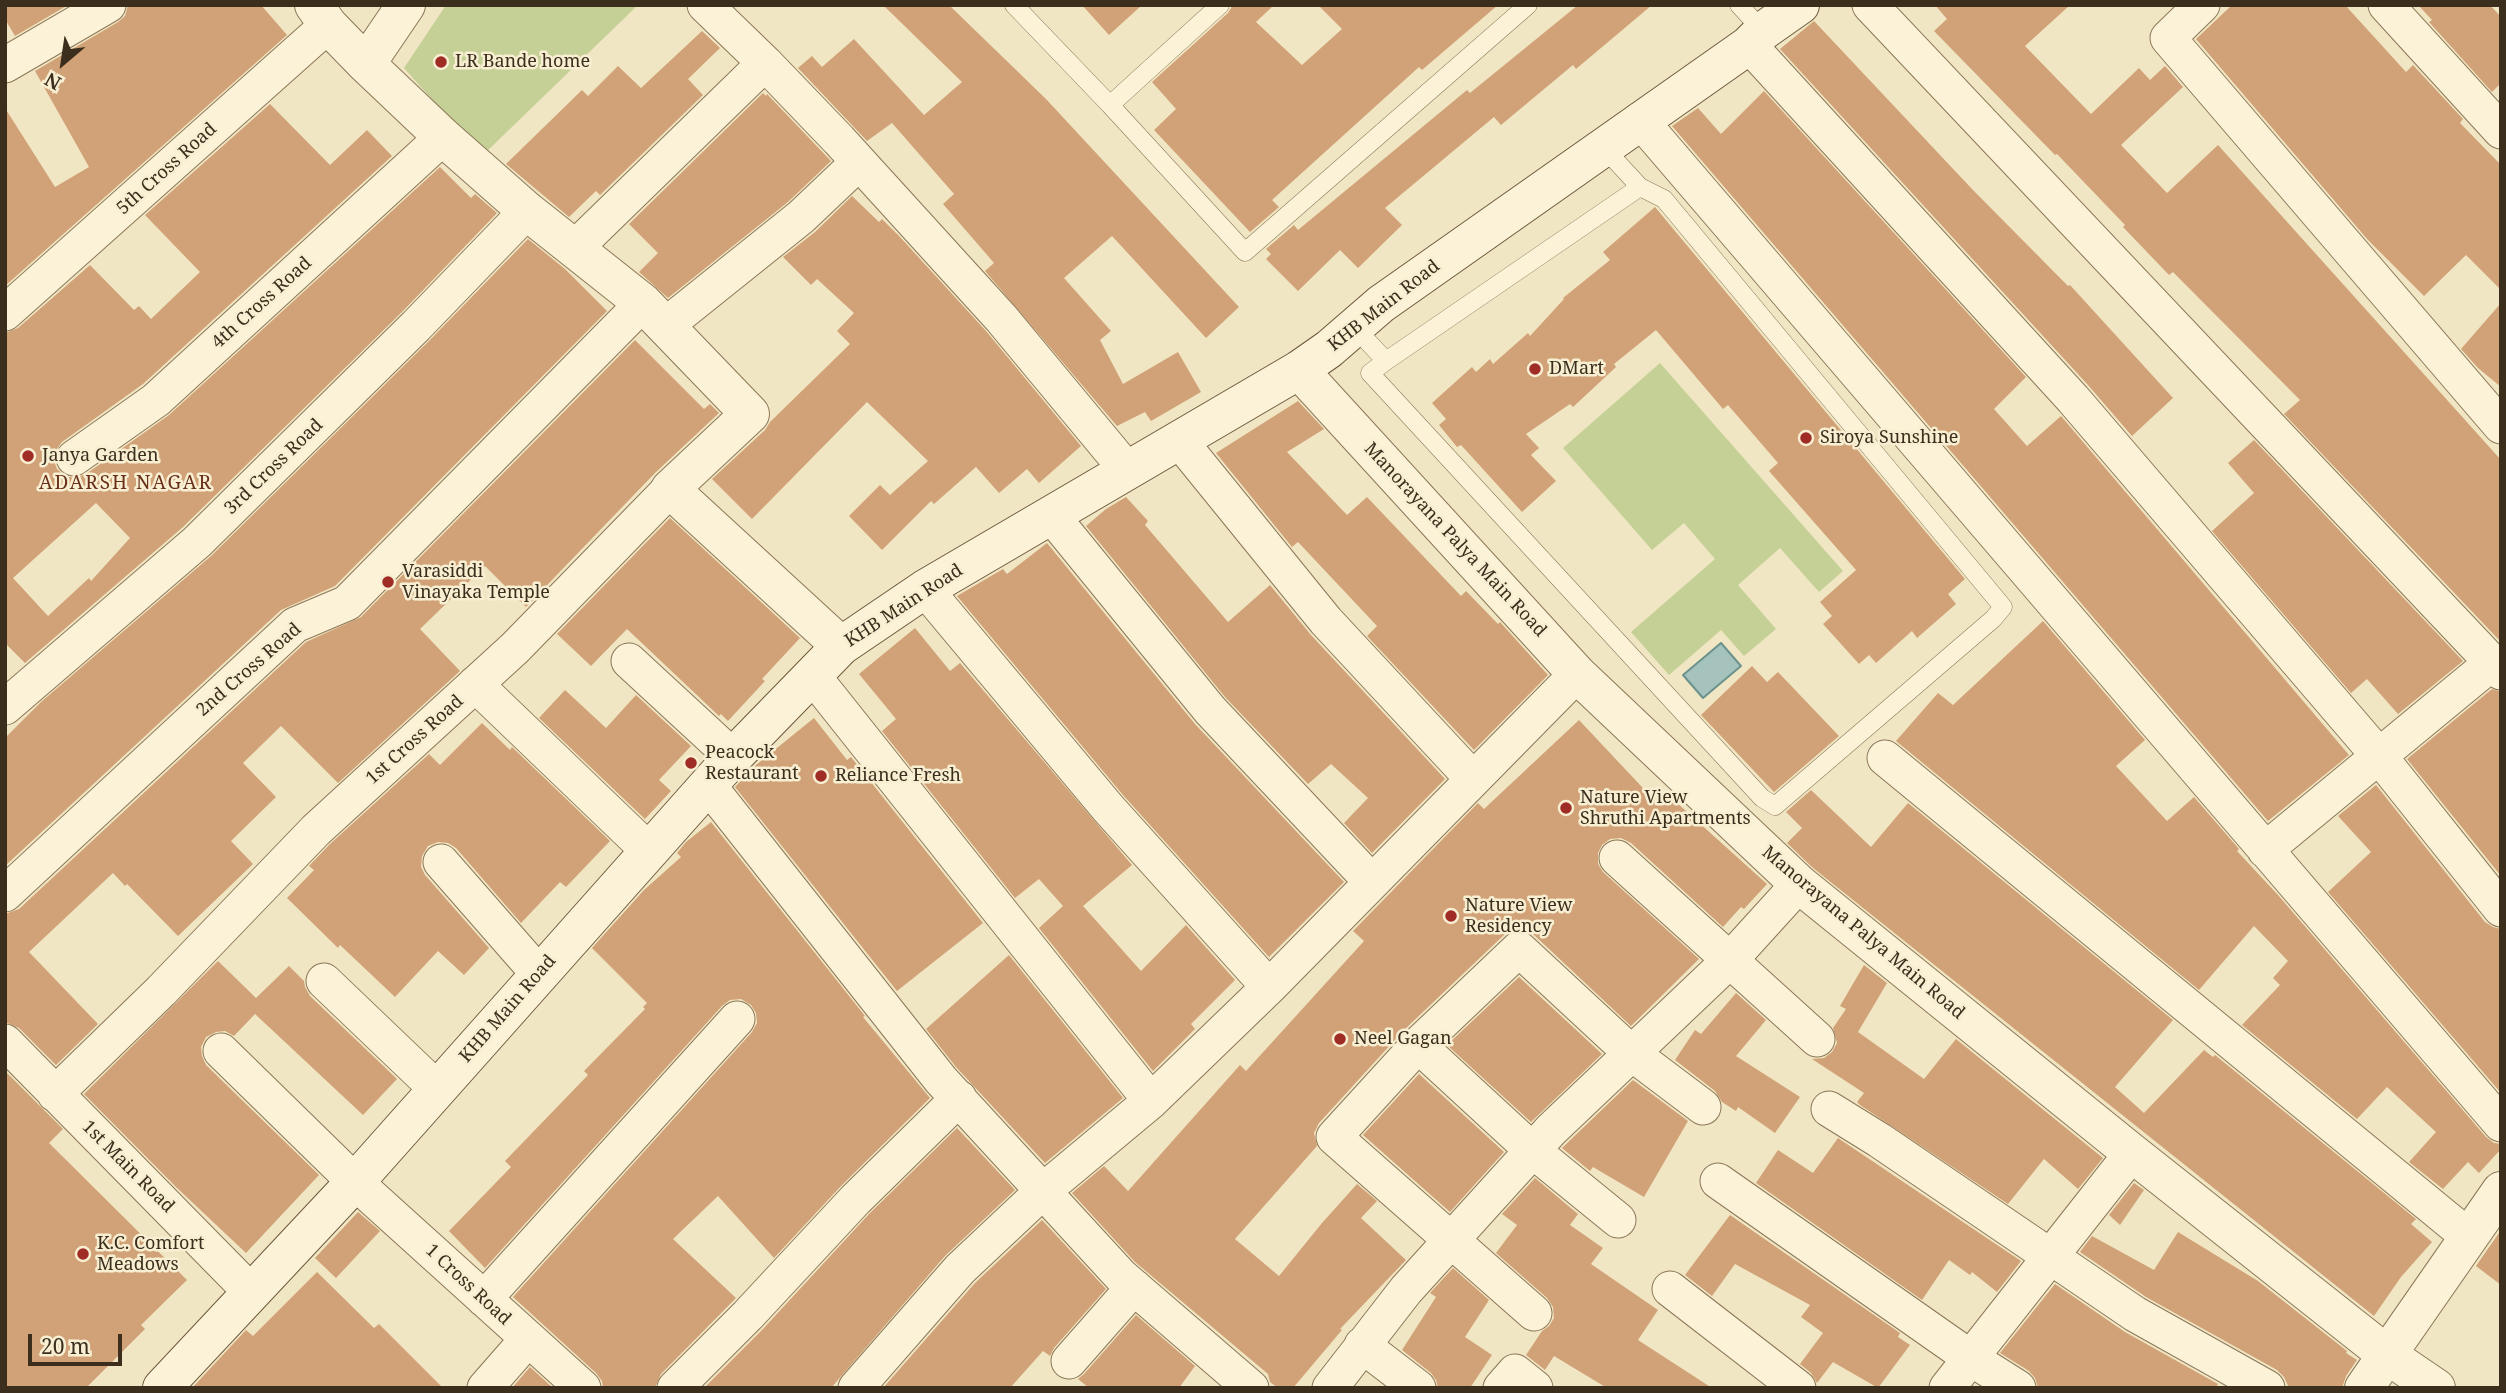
<!DOCTYPE html>
<html>
<head>
<meta charset="utf-8">
<style>
  body { margin:0 }
  #map { position:relative; width:2506px; height:1393px; overflow:hidden; background:#f1e6c3; font-family:"Noto Serif",serif }
  canvas { display:block }
  .frame { position:absolute; inset:0; border:7px solid #3b2e1d; pointer-events:none }
  .north { position:absolute; left:28px; top:28px; width:70px; height:70px; -webkit-text-stroke:5px #f8efd3; paint-order:stroke; rotate:209deg; font-size:19px; font-weight:700; line-height:28px; text-align:center; color:#3b2e1d }
  .north::after { content:''; display:block; margin:auto; width:24px; height:32px; background:#3b2e1d; clip-path:polygon(50% 0,100% 100%,50% 72%,0 100%) }
  .scale { position:absolute; left:28px; top:1334px; width:94px; height:32px; box-sizing:border-box; border:4px solid #3b2e1d; border-top:0; padding-left:9px; font-size:21px; line-height:24px; white-space:nowrap; color:#3b2e1d; -webkit-text-stroke:5px #f8efd3; paint-order:stroke }
</style>
</head>
<body>
<div id="map">
<canvas width="2506" height="1393"></canvas>
<div class="frame"></div>
<div class="north">N</div>
<div class="scale">20 m</div>
</div>
<script>
const c = document.querySelector('canvas').getContext('2d');
c.lineJoin = 'round';
function fillPath(path, color) { c.fillStyle = color; c.fill(path, 'evenodd'); }
const poly = rows => new Path2D(rows.map(r => 'M' + r).join(''));
function stroke(path, color, width, dash) { c.strokeStyle = color; c.lineWidth = width; c.lineCap = dash ? 'butt' : 'round'; c.setLineDash(dash || []); c.stroke(path); }
function write(font, color, halo, rows, align = 'center') {
  c.font = font + ' "Noto Serif",serif'; c.lineWidth = 5; c.setLineDash([]); c.textBaseline = 'middle'; c.strokeStyle = halo; c.fillStyle = color; for (const [text, x, y, turn = 0] of rows) {
    c.save(); c.translate(x, y); c.rotate((+turn || 0) * Math.PI / 180); c.textAlign = isNaN(turn) ? turn : align; if (halo) c.strokeText(text, 0, 0); c.fillText(text, 0, 0); c.restore();
  }
}
fillPath(poly([
  [446,5,638,5,482,156,404,68],
  [1660,363,1843,571,1819,592,1780,548,1738,585,1776,629,1744,656,1721,630,1669,675,1631,632,1715,559,1684,523,1652,550,1563,448]
]), '#c5d096');
const water = poly([
  [1721,643,1741,666,1703,698,1683,675,1721,643]
]);
fillPath(water, '#a5c3bc');
stroke(water, '#6b928b', 2);
fillPath(poly([
  [5,5,68,5,15,36,5,19],
  [128,5,261,5,287,35,5,286,5,108,55,187,89,167,35,71,118,22,125,16],
  [883,5,949,5,1046,99,1239,307,1206,338,1112,236,1064,278,1111,331,1100,340,1123,384,1178,352,1201,392,1151,421,1145,412,1117,426,985,271,994,263,943,204,954,194,892,123,867,141,798,68,812,56,822,67,854,39,924,115,962,82],
  [1082,5,1142,5,1109,35],
  [1233,5,1274,5,1256,22,1302,65,1342,29,1318,5,1498,5,1422,70,1419,67,1272,200,1279,207,1250,232,1154,130,1176,109,1152,82,1228,13],
  [1578,5,1652,5,1576,69,1573,65,1501,125,1494,117,1385,208,1402,225,1358,268,1340,250,1298,291,1266,259,1271,254,1266,249,1294,225,1298,230,1467,90,1470,93],
  [1935,5,2070,5,2025,46,2091,114,2139,68,2150,80,2165,66,2183,87,2121,145,2167,193,2218,145,2501,460,2501,642,2284,414,2300,400,2173,272,2169,275,2123,227,2125,225,2057,154,2055,155,1934,31,1947,19],
  [2232,5,2345,5,2406,72,2413,65,2463,119,2460,123,2501,165,2501,290,2466,255,2424,296,2368,240,2196,39],
  [2418,5,2490,5,2501,17,2501,83,2492,92,2429,22,2432,20],
  [1814,21,1972,189,2068,286,2070,285,2173,398,2132,436,2088,385,1780,49],
  [702,31,720,48,688,79,703,95,600,195,596,191,569,217,506,164,582,90,588,96,618,66,641,88],
  [1764,91,2026,377,1994,409,2027,446,2061,416,2349,755,2268,821,1672,126,1698,108,1721,134],
  [763,93,766,96,767,94,831,161,788,202,668,298,639,272,658,253,629,224],
  [270,104,330,165,367,130,392,156,143,384,62,442,56,450,54,461,57,469,65,476,75,478,86,474,169,415,440,167,471,198,475,194,497,213,402,312,183,527,25,663,5,643,5,333,18,328,90,265,134,310,139,306,151,319,200,272,145,215],
  [96,503,130,538,91,581,89,578,48,616,13,578],
  [852,196,879,222,882,219,900,237,986,331,1081,446,1039,483,1027,469,999,493,976,467,934,504,931,501,882,550,849,516,880,485,890,495,928,461,867,402,752,519,712,479,765,430,770,422,850,344,837,331,854,313,817,279,811,285,783,257,815,232],
  [1655,207,1965,579,1948,594,1956,604,1917,638,1912,631,1876,663,1869,655,1859,664,1823,624,1832,616,1820,602,1856,570,1769,471,1778,463,1728,405,1723,409,1656,330,1614,364,1616,367,1573,407,1570,404,1526,434,1539,448,1531,455,1556,481,1522,512,1461,445,1457,447,1439,425,1446,419,1432,403,1472,367,1476,372,1490,359,1493,364,1528,333,1530,336,1564,299,1563,298,1610,260,1603,252],
  [528,239,565,269,607,311,335,586,281,610,5,866,5,738,41,702,211,556,430,340],
  [2501,303,2501,387,2478,368,2461,349],
  [635,340,704,409,710,404,719,413,655,473,526,607,485,566,420,629,460,671,338,783,281,726,243,763,276,797,231,841,253,864,178,936,127,884,125,886,113,873,29,952,98,1024,56,1065,19,1028,5,1022,5,914,19,909,306,642,361,617],
  [1298,401,1324,429,1287,452,1347,515,1367,497,1461,596,1466,591,1498,624,1500,622,1548,675,1474,750,1367,636,1377,626,1298,542,1292,547,1216,453],
  [2254,440,2463,661,2398,714,2367,679,2351,693,2212,531,2254,493,2228,463],
  [1126,497,1148,521,1145,525,1228,622,1270,585,1311,635,1445,779,1372,853,1344,823,1368,798,1331,764,1308,784,1225,697,1086,526,1106,509],
  [670,518,800,638,762,679,765,681,728,721,721,714,719,716,627,629,591,666,557,634],
  [1047,543,1195,724,1344,882,1269,957,1123,795,957,596,1003,569,1007,574],
  [2043,621,2145,740,2116,766,2167,821,2194,797,2239,849,2237,851,2278,895,2486,1137,2494,1143,2501,1144,2501,1149,2479,1173,2468,1162,2443,1189,2409,1162,2436,1132,2387,1087,2357,1119,2242,1025,2280,985,2273,978,2288,961,2254,926,2199,990,1896,741,1938,693,1953,705],
  [915,628,950,671,960,663,1132,865,1083,906,1141,971,1186,925,1235,980,1191,1024,1195,1029,1153,1071,1039,928,1063,906,1039,879,1015,898,882,731,896,719,859,674],
  [1752,666,1767,682,1778,672,1839,736,1774,792,1701,715],
  [2492,689,2501,692,2501,876,2407,759],
  [565,690,606,728,636,695,691,746,659,780,671,791,645,819,539,718],
  [814,718,847,760,851,757,983,923,897,991,735,787,756,765],
  [1579,720,1657,803,1666,793,1767,884,1744,909,1741,907,1723,927,1631,843,1621,838,1610,839,1602,845,1598,853,1598,864,1603,872,1699,959,1631,1026,1533,934,1524,930,1515,929,1505,934,1403,1031,1319,1123,1314,1133,1317,1146,1235,1239,1279,1276,1322,1223,1357,1184,1377,1201,1361,1218,1406,1260,1340,1329,1342,1330,1293,1388,1278,1388,1270,1382,1268,1374,1135,1262,1072,1193,1104,1166,1128,1191,1240,1065,1246,1071,1364,941,1353,931,1478,803,1484,809],
  [482,723,510,750,512,747,610,841,566,887,560,882,521,923,456,848,448,843,438,842,428,846,422,856,421,867,425,875,489,948,464,975,438,951,395,997,340,945,338,948,287,898,314,870,309,866,330,844,429,754,440,765],
  [2376,785,2485,922,2493,927,2501,929,2501,1093,2328,892,2371,852,2338,816],
  [1811,790,1871,847,1908,803,2173,1020,2115,1087,2144,1113,2204,1050,2213,1057,2215,1055,2416,1219,2411,1224,2432,1242,2401,1277,2374,1316,1813,868,1787,843,1802,828,1786,812],
  [711,822,865,1016,863,1017,930,1098,841,1186,774,1258,718,1196,673,1239,736,1298,661,1374,655,1388,603,1388,602,1381,596,1373,513,1297,752,1032,757,1023,756,1013,751,1005,741,999,730,1000,722,1006,485,1268,449,1231,511,1167,505,1161,588,1075,584,1071,645,1009,643,1007,647,1003,592,948,644,890,681,857,677,853,686,842],
  [1009,955,1123,1098,1045,1163,956,1067,926,1029],
  [218,961,256,998,289,966,304,981,305,987,310,996,397,1079,363,1115,255,1014,234,1036,225,1031,216,1032,206,1037,201,1047,202,1056,206,1065,319,1175,246,1253,176,1187,84,1094],
  [1864,965,1887,983,1858,1032,1924,1079,1956,1039,2103,1158,2078,1189,2044,1159,2008,1204,1860,1105,1857,1102,1864,1093,1812,1059,1824,1058,1832,1052,1837,1043,1833,1028,1846,1009,1840,1006],
  [1519,977,1602,1054,1531,1122,1447,1045],
  [1736,993,1766,1020,1736,1056,1800,1097,1775,1133,1738,1107,1736,1111,1722,1102,1715,1091,1675,1060,1695,1030,1701,1034],
  [5,1071,63,1129,49,1143,187,1280,141,1325,145,1329,86,1388,5,1388],
  [1419,1074,1504,1152,1450,1212,1363,1135],
  [1633,1080,1688,1121,1644,1197,1593,1167,1590,1171,1562,1148],
  [957,1128,1015,1190,945,1256,831,1388,704,1388,763,1329,869,1214],
  [1838,1138,2021,1261,1997,1292,1972,1272,1970,1275,1949,1260,1922,1300,1756,1183,1778,1150,1813,1173],
  [1535,1178,1578,1214,1570,1225,1603,1248,1591,1264,1658,1310,1638,1340,1712,1388,1607,1388,1554,1356,1545,1370,1526,1355,1542,1331,1549,1326,1554,1318,1553,1307,1547,1298,1496,1253,1517,1225,1502,1214],
  [2134,1183,2144,1190,2120,1225,2109,1215],
  [358,1212,380,1231,336,1278,315,1258],
  [1730,1215,1900,1333,1898,1337,1910,1345,1878,1388,1833,1362,1817,1383,1811,1373,1800,1364,1823,1333,1801,1317,1810,1305,1735,1264,1712,1296,1685,1275],
  [1042,1220,1106,1289,1054,1348,1050,1356,1043,1351,1010,1388,883,1388,975,1283],
  [2501,1230,2501,1285,2476,1266],
  [2178,1232,2258,1281,2347,1351,2346,1353,2357,1360,2346,1376,2342,1388,2289,1388,2284,1377,2277,1370,2146,1297,2080,1252,2092,1236,2154,1270],
  [1453,1268,1489,1300,1465,1337,1492,1355,1470,1388,1438,1388,1436,1380,1431,1373,1402,1350,1436,1297,1430,1293],
  [317,1272,374,1328,379,1324,443,1388,192,1388,246,1330,253,1336],
  [2055,1284,2125,1332,2218,1384,2216,1388,2038,1388,2035,1378,2029,1371,2000,1353],
  [1136,1315,1195,1366,1179,1388,1089,1388,1078,1379,1084,1374],
  [530,1367,553,1388,512,1388]
]), '#d1a277');
const service = poly([
  [1014,5,1110,105,1245,252,1528,5],
  [1739,5,1763,31],
  [1110,105,1220,5],
  [1354,327,1386,361,1370,373,1762,798,1775,806,1993,619,2003,607,1664,199,1640,187,1603,147],
  [1386,361,1640,187]
]);
const minor = poly([
  [705,5,765,63,839,140,1001,318,1127,470],
  [1870,5,2501,672],
  [2202,5,2168,38,2501,426],
  [2386,5,2501,131],
  [1749,45,2073,399,2379,756,2501,909],
  [5,65,108,5],
  [1640,120,2501,1124],
  [575,248,765,63],
  [5,313,328,25],
  [665,326,801,217,859,162],
  [1179,440,1326,621,1473,779],
  [74,458,156,400,443,137],
  [1051,515,1210,710,1371,881],
  [925,589,1108,808,1269,987],
  [629,661,733,757],
  [812,675,1151,1101],
  [475,684,648,850],
  [5,707,197,542,416,326,527,211],
  [1885,758,2469,1237],
  [708,785,941,1080,1121,1276,1251,1388],
  [2265,850,2493,662],
  [1617,858,1817,1039],
  [441,862,539,974],
  [5,894,295,625,347,603,643,303],
  [324,981,438,1090],
  [5,1042,251,1292],
  [1418,1045,1532,1150,1618,1220],
  [221,1051,355,1182,583,1388],
  [55,1094,161,991,316,830,515,648,670,489],
  [1829,1109,1879,1140,2135,1314,2267,1388],
  [1718,1181,1972,1359,2018,1388],
  [1670,1289,1798,1388],
  [484,1299,737,1019],
  [1534,1313,1334,1137,1418,1045,1519,949,1630,1052,1703,1107],
  [1362,1345,1418,1388],
  [1069,1361,1134,1287],
  [485,1388,527,1340],
  [675,1388,748,1315,855,1200,959,1098],
  [856,1388,960,1269,1043,1191,1151,1101,1269,987,1577,674],
  [1330,1388,1406,1290,1551,1130,1730,960,1799,884],
  [1501,1388,1515,1372,1535,1388],
  [1947,1388,2132,1153]
]);
const tertiary = poly([
  [314,5,328,25,366,64,443,137,527,211,643,303,750,414,670,489,841,646],
  [366,64,406,5],
  [1299,370,1577,674,1799,884,2132,1153,2386,1354,2436,1388],
  [2364,1388,2501,1191]
]);
const secondary = poly([
  [162,1388,355,1182,733,757,841,646,925,589,1299,370,1329,349,1381,304,1749,45,1763,31,1800,5]
]);
stroke(service, '#8c7758', 19);
stroke(minor, '#8c7758', 37);
stroke(tertiary, '#8c7758', 40);
stroke(secondary, '#6e583c', 40);
stroke(service, '#fbf2d7', 18);
stroke(minor, '#fbf2d7', 35);
stroke(tertiary, '#fbf2d7', 38);
stroke(secondary, '#fbf2d7', 38);
for (const [x, y, r, color] of [
  [441,62,7,"#9f2c25"],
  [1535,369,7,"#9f2c25"],
  [1806,438,7,"#9f2c25"],
  [28,456,7,"#9f2c25"],
  [388,582,7,"#9f2c25"],
  [691,763,7,"#9f2c25"],
  [821,776,7,"#9f2c25"],
  [1566,808,7,"#9f2c25"],
  [1451,916,7,"#9f2c25"],
  [1340,1039,7,"#9f2c25"],
  [83,1254,7,"#9f2c25"]
]) { const dot = new Path2D(); dot.arc(x, y, r, 0, 2 * Math.PI); c.fillStyle = color; c.fill(dot); stroke(dot, '#f8efd3', 2.5); }
write('18px', '#3b2e1d', '#f8efd3', [
  ["LR Bande home",455,62],
  ["DMart",1549,369],
  ["Siroya Sunshine",1820,438],
  ["Janya Garden",42,456],
  ["Varasiddi",402,572],
  ["Vinayaka Temple",402,593],
  ["Peacock",705,753],
  ["Restaurant",705,774],
  ["Reliance Fresh",835,776],
  ["Nature View",1580,798],
  ["Shruthi Apartments",1580,819],
  ["Nature View",1465,906],
  ["Residency",1465,927],
  ["Neel Gagan",1354,1039],
  ["K.C. Comfort",97,1244],
  ["Meadows",97,1265]
], 'left');
write('18px', '#3b2e1d', '#f8efd3', [
  ["5th Cross Road",167,169,-42],
  ["4th Cross Road",262,303,-42],
  ["KHB Main Road",1384,306,-38],
  ["3rd Cross Road",274,467,-44],
  ["Manorayana Palya Main Road",1455,540,47],
  ["KHB Main Road",904,606,-33],
  ["2nd Cross Road",249,670,-41],
  ["1st Cross Road",415,740,-42],
  ["Manorayana Palya Main Road",1863,933,40],
  ["KHB Main Road",508,1009,-49],
  ["1st Main Road",128,1167,45],
  ["1 Cross Road",468,1285,43]
]);
c.letterSpacing = '2px';
write('19px', '#6a301a', '#f8efd3', [
  ["ADARSH NAGAR",126,484]
]);
c.letterSpacing = '0px';
</script>
</body>
</html>
